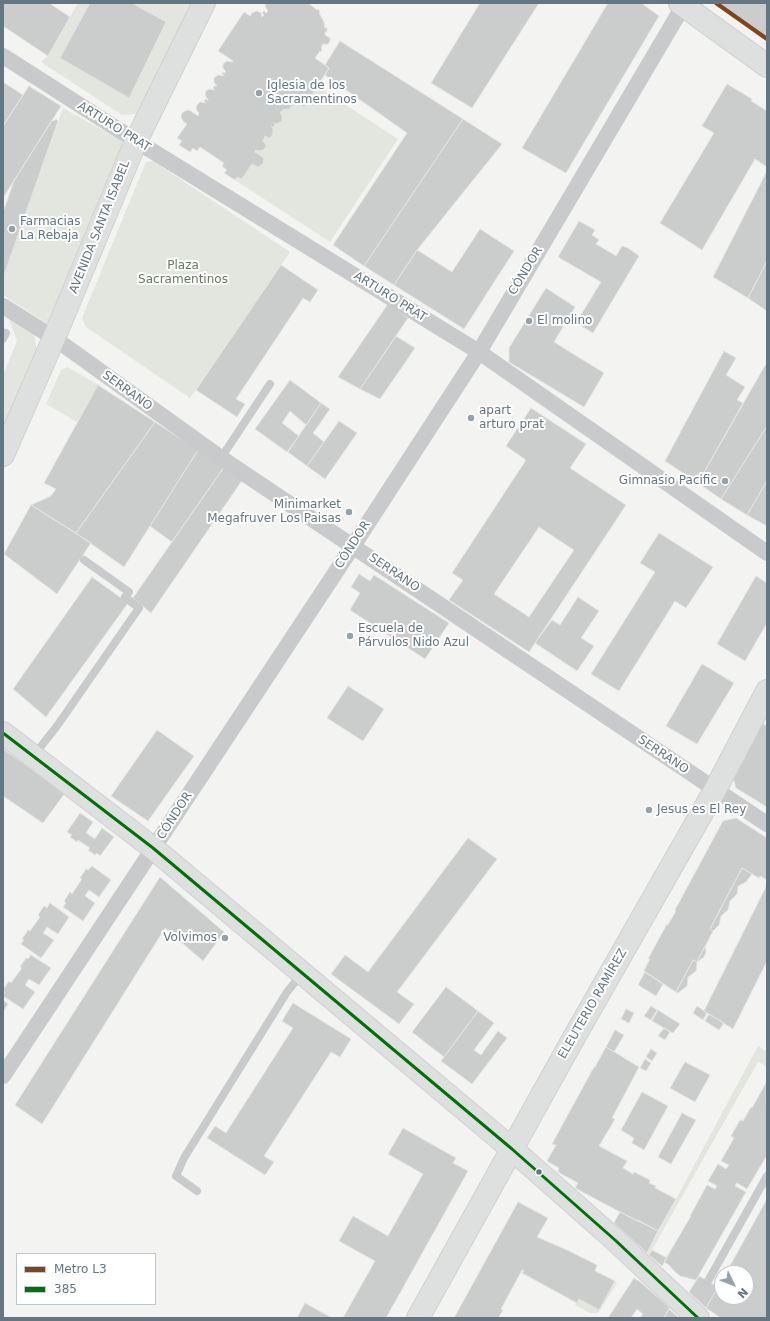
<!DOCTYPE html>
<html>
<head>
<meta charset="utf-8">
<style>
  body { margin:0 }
  #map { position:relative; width:770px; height:1321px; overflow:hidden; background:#f3f3f1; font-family:"DejaVu Sans",sans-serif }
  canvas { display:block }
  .frame { position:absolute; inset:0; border:4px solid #637682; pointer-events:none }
  .legend { position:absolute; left:16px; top:1253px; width:140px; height:52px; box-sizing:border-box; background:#fff; border:1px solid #c1c8cd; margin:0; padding:5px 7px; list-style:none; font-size:12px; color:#637682 }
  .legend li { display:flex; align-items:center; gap:8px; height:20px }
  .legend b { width:20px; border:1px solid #c1c8cd }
  .north { position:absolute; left:714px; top:1265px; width:40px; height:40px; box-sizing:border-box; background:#fff; border:1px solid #c1c8cd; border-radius:50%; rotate:133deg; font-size:11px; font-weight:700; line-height:16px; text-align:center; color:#637682 }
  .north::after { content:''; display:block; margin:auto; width:14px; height:18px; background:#95a2a9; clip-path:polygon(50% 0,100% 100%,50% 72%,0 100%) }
</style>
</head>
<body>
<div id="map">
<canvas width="770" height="1321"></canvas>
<div class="frame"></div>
<ul class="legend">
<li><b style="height:5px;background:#83441d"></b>Metro L3</li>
<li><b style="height:5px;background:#007106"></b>385</li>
</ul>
<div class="north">N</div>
</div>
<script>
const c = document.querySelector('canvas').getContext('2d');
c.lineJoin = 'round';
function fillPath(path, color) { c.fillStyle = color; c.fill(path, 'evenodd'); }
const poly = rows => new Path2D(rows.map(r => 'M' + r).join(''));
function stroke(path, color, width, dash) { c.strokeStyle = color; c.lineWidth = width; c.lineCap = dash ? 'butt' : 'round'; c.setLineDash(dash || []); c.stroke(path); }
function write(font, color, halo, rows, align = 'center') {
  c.font = font + ' "DejaVu Sans",sans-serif'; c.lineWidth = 4; c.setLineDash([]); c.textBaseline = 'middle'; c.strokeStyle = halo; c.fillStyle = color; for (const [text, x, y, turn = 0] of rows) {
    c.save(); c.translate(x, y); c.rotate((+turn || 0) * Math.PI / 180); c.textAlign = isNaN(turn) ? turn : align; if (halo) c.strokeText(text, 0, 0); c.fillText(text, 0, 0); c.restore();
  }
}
fillPath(poly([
  [78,3,195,3,142,108,136,114,122,115,41,62,48,56],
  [317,86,398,139,330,242,235,180,237,177,242,179,252,164,258,167,263,164,264,158,255,152,256,150,259,151,263,150,265,148,266,145,262,140,264,140,265,136,268,138,271,137,273,134,273,128,271,126,274,123,277,124,282,121,282,115,280,113,283,111,282,110,289,109,291,107,292,104,289,99,290,98],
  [63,108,120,140,123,143,124,146,48,324,3,295,3,278],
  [153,161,290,252,190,398,86,327,82,318,146,162],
  [3,313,34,334,37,351,3,429,3,375,17,341,9,319,3,315],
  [68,367,98,385,77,422,46,404,61,370],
  [758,1046,767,1052,767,1066,758,1062,649,1255,647,1253],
  [615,1281,617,1283,599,1312,596,1313,590,1313,575,1305,579,1299,599,1310]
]), '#e3e6df');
const building = poly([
  [3,3,49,3,70,17,48,56,3,26,3,3],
  [90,3,132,3,166,22,129,98,60,58,90,3],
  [266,3,308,3,317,10,318,9,320,12,319,13,324,22,325,28,327,28,327,32,325,32,325,35,330,38,330,41,328,44,323,44,321,48,322,49,321,52,320,51,315,58,329,68,304,107,290,98,289,99,292,104,291,107,289,109,282,110,283,111,280,113,282,115,282,121,277,124,274,123,275,125,273,127,271,126,273,128,273,134,271,137,268,138,265,136,264,140,262,140,266,145,265,148,263,150,259,151,256,150,255,152,264,158,263,164,258,167,252,164,242,179,237,177,235,180,224,173,227,170,222,166,224,163,200,147,197,151,193,148,190,152,179,145,182,141,177,138,187,124,183,121,181,117,182,113,187,110,189,110,198,116,199,113,196,109,197,105,200,102,206,103,204,101,206,99,208,101,208,100,205,95,206,91,209,89,215,90,213,88,214,86,217,86,214,82,214,78,218,75,223,76,224,75,222,74,223,72,225,73,226,72,223,68,223,64,227,61,232,62,233,61,218,51,244,12,250,16,252,13,257,11,261,13,262,17,264,15,262,13,264,11,266,13,268,11,265,6,266,3],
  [480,3,539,3,472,108,431,83,480,3],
  [608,3,641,3,659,16,566,173,522,148,608,3],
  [719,3,767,3,767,40,718,6,719,3],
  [340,41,463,119,364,266,333,245,407,133,325,75,329,68,325,65,340,41],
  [3,82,23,95,3,126,3,82],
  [727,84,752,99,751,101,767,111,767,167,755,159,702,250,660,223,714,133,702,126,727,84],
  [29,86,61,106,3,198,3,126,29,86],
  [56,119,58,121,3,278,3,212,14,181,52,120,54,121,56,119],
  [463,119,502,144,417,250,394,285,364,266,463,119],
  [767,171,767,261,748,298,713,277,767,171],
  [579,221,595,230,592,235,599,240,596,244,616,256,622,246,628,248,639,256,593,333,576,323,601,282,558,257,579,221],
  [480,229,514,251,464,329,394,285,417,250,452,272,480,229],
  [767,261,767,311,748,298,767,261],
  [281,265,318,290,310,302,303,298,236,399,245,404,237,417,196,390,281,265],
  [546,288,575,307,554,342,604,373,584,407,509,362,509,348,546,288],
  [388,304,408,318,360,389,338,377,388,304],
  [396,336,415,348,380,399,360,389,396,336],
  [724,351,736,358,726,375,745,387,737,400,743,403,698,483,665,461,724,351],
  [767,362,767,426,721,499,698,483,767,362],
  [290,380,321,403,306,425,290,411,282,423,299,436,287,452,255,429,290,380],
  [98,385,155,422,76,533,31,505,51,496,56,489,44,483,98,385],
  [321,403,330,409,313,433,324,442,307,466,288,452,321,403],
  [531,408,586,444,570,468,626,505,529,652,449,600,463,580,452,573,526,460,506,446,531,408],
  [539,527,574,550,529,617,494,594,539,527],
  [339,421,357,433,325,479,307,466,339,421],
  [155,422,198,450,124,567,76,533,155,422],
  [767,426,767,481,747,515,721,499,767,426],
  [198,450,224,467,172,542,150,526,198,450],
  [224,467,243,479,151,613,133,598,224,467],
  [767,481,767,526,747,515,767,481],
  [31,505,91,543,57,594,4,554,31,505],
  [659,533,713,567,686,608,675,601,619,691,591,674,655,572,640,563,659,533],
  [359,574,370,581,374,575,449,623,425,659,350,610,360,593,351,587,359,574],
  [756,576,767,583,767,623,745,661,717,644,756,576],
  [92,577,128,603,46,717,13,689,92,577],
  [578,597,599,611,581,638,594,646,577,671,535,643,552,620,560,625,578,597],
  [702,664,734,683,697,744,666,726,702,664],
  [348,686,384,709,363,741,327,718,348,686],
  [762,723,767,726,767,807,736,788,733,777,762,723],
  [157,730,194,756,148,821,111,796,157,730],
  [3,749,65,793,43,823,3,796,3,749],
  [80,813,93,822,86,833,95,839,102,828,114,837,100,856,97,853,95,855,88,850,90,848,78,840,77,842,70,837,72,835,67,832,80,813],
  [736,818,767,838,767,880,760,876,759,878,742,868,710,929,713,931,697,962,693,960,676,992,644,971,650,959,648,959,667,924,668,925,676,911,675,910,723,821,736,818],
  [468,838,497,859,397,992,414,1004,399,1024,331,974,345,955,368,972,468,838],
  [92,866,111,880,99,897,89,890,85,896,95,903,83,921,63,907,66,903,64,901,70,892,72,894,82,879,80,878,86,869,88,870,92,866],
  [742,868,752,874,746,882,738,886,737,894,730,901,728,910,721,916,719,925,713,931,710,929,742,868],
  [160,877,224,932,203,961,165,928,42,1124,15,1105,160,877],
  [767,885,767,961,733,1029,704,1011,767,885],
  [50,903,69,917,58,934,47,927,43,933,54,940,41,958,21,944,24,940,22,939,28,930,30,931,40,917,38,915,44,906,47,908,50,903],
  [705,946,706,952,704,957,697,962,705,946],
  [31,955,51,968,39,985,29,979,25,985,35,992,23,1009,3,996,5,992,3,990,9,981,11,983,22,968,20,967,26,958,28,959,31,955],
  [693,960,697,962,696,971,688,977,687,986,678,993,676,992,693,960],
  [645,972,663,984,656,996,638,985,645,972],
  [446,987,478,1011,444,1057,412,1032,446,987],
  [3,1000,8,1004,3,1012,3,1000],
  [293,1003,351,1039,340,1057,331,1052,264,1156,274,1162,265,1175,207,1138,215,1126,226,1133,293,1028,282,1021,293,1003],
  [651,1006,657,1010,651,1020,644,1016,651,1006],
  [697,1006,707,1013,703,1020,693,1013,697,1006],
  [626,1009,634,1013,629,1023,621,1019,626,1009],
  [658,1010,680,1024,673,1033,652,1021,658,1010],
  [478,1011,494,1023,474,1050,481,1055,498,1031,507,1038,472,1084,441,1061,478,1011],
  [709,1014,724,1023,719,1030,705,1021,709,1014],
  [664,1028,670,1032,665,1040,658,1036,664,1028],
  [615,1030,624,1035,614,1052,606,1047,615,1030],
  [606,1047,639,1067,612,1118,615,1119,599,1146,627,1161,623,1168,633,1174,634,1172,650,1180,649,1183,656,1186,655,1188,676,1199,658,1231,638,1220,637,1221,575,1188,578,1183,558,1172,559,1168,547,1161,556,1145,552,1144,594,1067,595,1067,606,1047],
  [651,1049,657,1053,652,1061,646,1057,651,1049],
  [645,1059,651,1063,646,1071,640,1068,645,1059],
  [685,1062,710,1075,695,1102,670,1088,685,1062],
  [766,1083,767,1155,747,1189,737,1183,735,1186,746,1192,696,1280,680,1276,674,1271,669,1265,664,1262,691,1216,690,1216,707,1185,715,1189,717,1186,708,1181,718,1164,726,1169,729,1165,721,1161,734,1138,731,1136,740,1120,743,1121,751,1107,752,1108,766,1083],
  [642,1092,668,1106,644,1150,632,1143,634,1138,621,1130,642,1092],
  [682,1113,696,1120,671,1164,658,1157,682,1113],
  [403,1128,456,1158,453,1163,468,1171,386,1318,343,1318,375,1261,339,1241,353,1216,388,1236,423,1174,388,1154,403,1128],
  [767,1199,767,1318,721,1318,706,1308,722,1280,722,1297,746,1297,746,1273,726,1273,767,1199],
  [518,1202,548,1218,537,1237,569,1251,597,1265,595,1271,615,1281,599,1310,579,1299,577,1303,522,1273,524,1270,522,1270,501,1309,503,1310,498,1318,454,1318,518,1202],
  [620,1212,658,1231,647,1253,614,1223,620,1212],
  [652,1250,667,1258,662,1266,649,1255,652,1250],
  [699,1276,718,1287,706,1308,689,1292,699,1276],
  [634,1278,638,1281,638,1280,669,1307,669,1309,664,1318,640,1318,643,1314,637,1309,631,1318,608,1318,634,1278],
  [305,1303,332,1318,297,1318,305,1303],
  [669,1309,679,1318,664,1318,669,1309]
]);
fillPath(building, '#cbcdcd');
stroke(building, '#e2e2e1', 1);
const secondary = poly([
  [3,455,54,338,136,141,204,3],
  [3,733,153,848,512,1149,615,1240,698,1318],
  [418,1318,572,1041,715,790,767,691]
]);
const primary = poly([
  [680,3,767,66]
]);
stroke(secondary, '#d0d1d1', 24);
stroke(primary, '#cfcfcf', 24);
stroke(poly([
  [3,339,6,333],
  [221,458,270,384],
  [34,755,57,726,139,608,125,597,129,592,84,560],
  [197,1191,176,1176,184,1158,287,992,301,975],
  [708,1281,767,1176]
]), '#c8cacb', 8);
stroke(poly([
  [3,56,136,141,479,352,767,553],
  [3,306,54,338,221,458,767,824],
  [3,1076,353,546,479,352,685,3]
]), '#c8cacb', 16);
stroke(secondary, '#dedfdf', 22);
stroke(primary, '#dedfdf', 22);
stroke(poly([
  [3,733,153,848,512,1149,615,1240,698,1318]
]), '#007106', 3);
stroke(poly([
  [716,3,767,39]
]), '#83441d', 4);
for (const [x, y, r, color] of [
  [259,93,4,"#95a2a9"],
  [12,229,4,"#95a2a9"],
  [529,321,4,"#95a2a9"],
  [471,418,4,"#95a2a9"],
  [725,481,4,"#95a2a9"],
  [349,512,4,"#95a2a9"],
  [350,636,4,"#95a2a9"],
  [649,810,4,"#95a2a9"],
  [225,938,4,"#95a2a9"],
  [539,1172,3.5,"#637682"]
]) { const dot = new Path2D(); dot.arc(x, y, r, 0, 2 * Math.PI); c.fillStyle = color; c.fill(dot); stroke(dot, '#fff', 1.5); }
write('12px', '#637682', '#fff', [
  ["Iglesia de los",267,86],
  ["Sacramentinos",267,100],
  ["Farmacias",20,222],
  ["La Rebaja",20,236],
  ["El molino",537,321],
  ["apart",479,411],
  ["arturo prat",479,425],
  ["Gimnasio Pacific",717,481,"right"],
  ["Minimarket",341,505,"right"],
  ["Megafruver Los Paisas",341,519,"right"],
  ["Escuela de",358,629],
  ["Párvulos Nido Azul",358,643],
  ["Jesus es El Rey",657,810],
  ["Volvimos",217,938,"right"]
], 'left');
write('12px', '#637682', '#fff', [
  ["ARTURO PRAT",114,127,32],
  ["AVENIDA SANTA ISABEL",100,227,-68],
  ["CÓNDOR",526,271,-59],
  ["ARTURO PRAT",390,297,32],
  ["SERRANO",127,391,36],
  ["CÓNDOR",353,545,-57],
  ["SERRANO",394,573,34],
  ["SERRANO",663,755,34],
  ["CÓNDOR",175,816,-57],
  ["ELEUTERIO RAMÍREZ",593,1004,-60]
]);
write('12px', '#687962', '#fff', [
  ["Plaza",183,266],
  ["Sacramentinos",183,280]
]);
</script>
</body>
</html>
